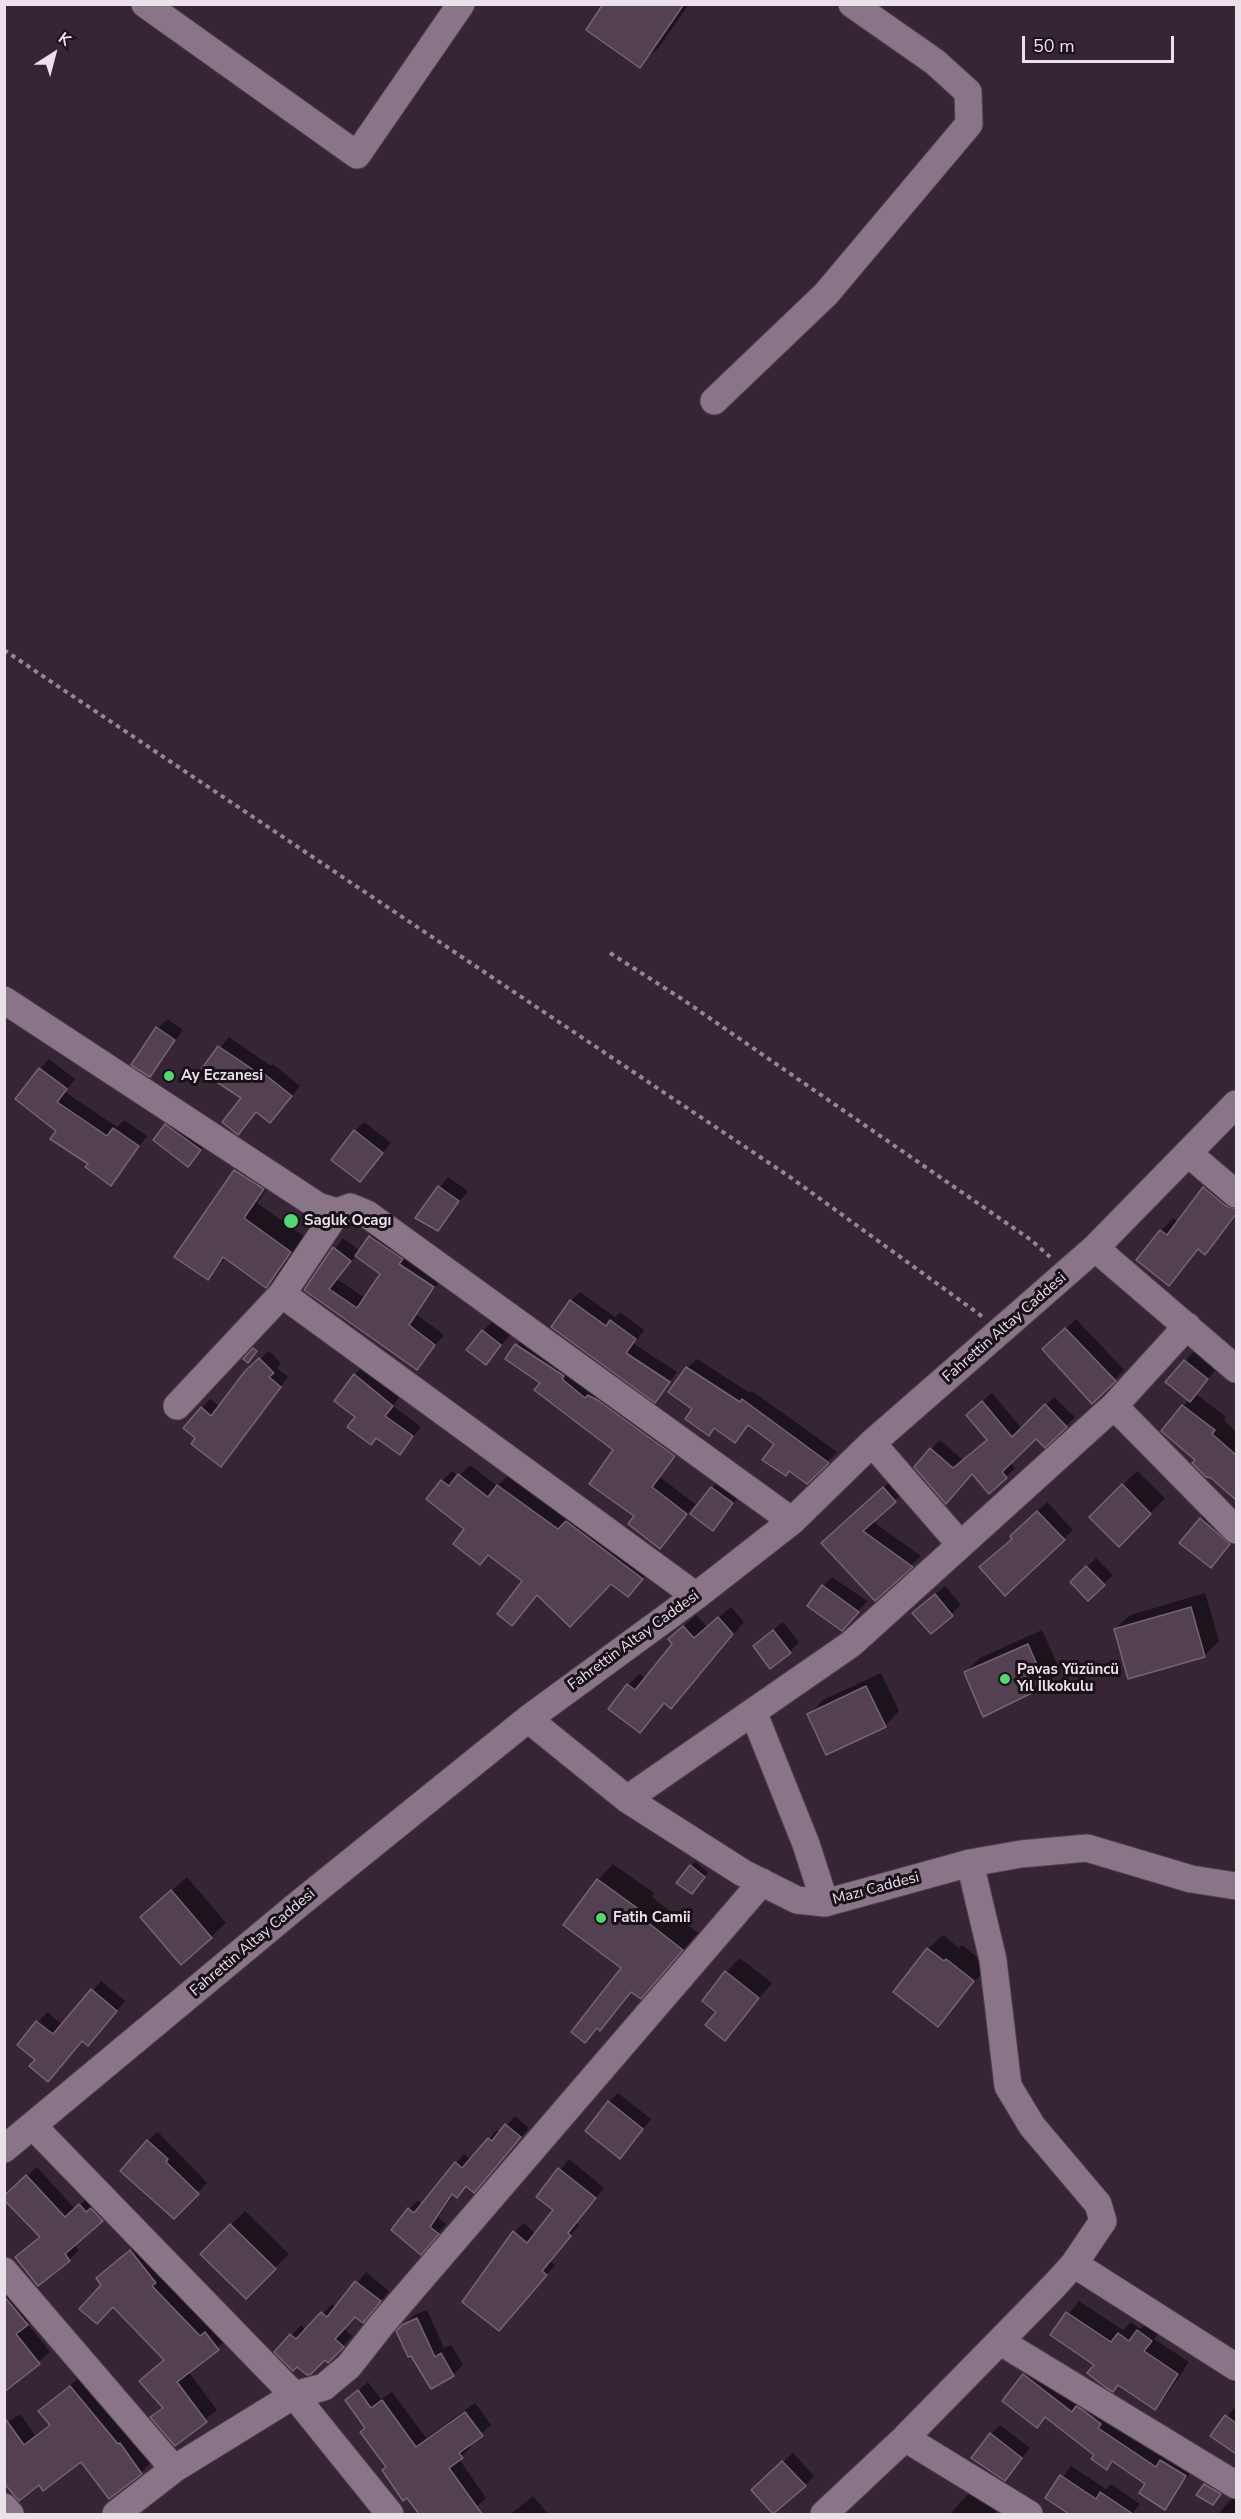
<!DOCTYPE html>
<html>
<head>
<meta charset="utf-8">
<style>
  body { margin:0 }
  #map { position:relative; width:1241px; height:2519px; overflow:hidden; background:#362535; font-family:"Nunito Sans",sans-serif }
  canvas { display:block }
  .frame { position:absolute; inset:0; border:6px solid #ece0eb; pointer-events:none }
  .north { position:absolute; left:24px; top:24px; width:60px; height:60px; -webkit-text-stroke:4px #191118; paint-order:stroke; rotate:36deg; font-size:16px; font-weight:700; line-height:24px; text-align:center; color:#ece0eb }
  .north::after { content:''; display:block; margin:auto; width:21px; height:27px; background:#ece0eb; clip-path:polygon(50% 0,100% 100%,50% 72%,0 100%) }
  .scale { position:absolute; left:1022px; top:36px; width:152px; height:27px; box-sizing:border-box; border:3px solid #ece0eb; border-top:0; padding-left:8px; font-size:18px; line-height:21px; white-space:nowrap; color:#ece0eb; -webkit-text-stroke:4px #191118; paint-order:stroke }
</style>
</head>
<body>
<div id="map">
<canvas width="1241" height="2519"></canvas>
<div class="frame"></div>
<div class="north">K</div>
<div class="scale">50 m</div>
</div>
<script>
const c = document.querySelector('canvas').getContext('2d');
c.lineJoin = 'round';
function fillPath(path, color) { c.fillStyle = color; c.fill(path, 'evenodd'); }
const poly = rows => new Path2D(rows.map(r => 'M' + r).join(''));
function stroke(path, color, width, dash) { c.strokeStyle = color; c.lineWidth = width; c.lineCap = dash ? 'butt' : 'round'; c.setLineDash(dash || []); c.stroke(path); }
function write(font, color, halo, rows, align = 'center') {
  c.font = font + ' "Nunito Sans",sans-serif'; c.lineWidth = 6; c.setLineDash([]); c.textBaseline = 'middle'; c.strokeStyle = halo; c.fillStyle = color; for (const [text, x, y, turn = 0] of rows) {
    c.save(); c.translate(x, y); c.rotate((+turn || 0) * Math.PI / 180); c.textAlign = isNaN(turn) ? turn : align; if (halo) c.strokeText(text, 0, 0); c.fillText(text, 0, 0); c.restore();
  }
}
fillPath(poly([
  [605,4,689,4,659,47,639,66],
  [167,1019,183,1030,150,1075,158,1028],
  [229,1037,271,1066,273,1064,300,1086,279,1112,257,1111,238,1133,243,1098,203,1070],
  [49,1059,75,1079,68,1088,41,1068],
  [39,1070,67,1091,65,1092,117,1127,124,1120,147,1136,111,1184,58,1130],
  [176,1116,209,1140,188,1165,166,1125],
  [364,1122,391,1143,360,1180,355,1131],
  [249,1156,277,1174,257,1203,305,1237,281,1271,266,1286,226,1258,207,1278,176,1257,235,1171],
  [1217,1176,1236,1192,1236,1216,1217,1240,1205,1253,1199,1248,1169,1284,1161,1231,1173,1218,1178,1222],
  [448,1177,468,1191,438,1229,417,1218],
  [380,1227,442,1277,417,1315,444,1335,416,1368,306,1290,343,1238,360,1251],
  [356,1255,382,1273,365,1298,337,1279],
  [580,1292,615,1317,620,1312,644,1330,634,1344,677,1372,655,1401,571,1301],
  [1076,1319,1124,1370,1092,1402,1044,1349],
  [492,1322,510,1335,486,1363,483,1331],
  [526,1335,684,1446,660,1477,695,1504,660,1547,636,1516,615,1450,542,1383,507,1358],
  [269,1351,281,1363,277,1368,288,1377,221,1465,197,1437,202,1408,210,1399,220,1407,246,1372],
  [1194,1351,1216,1369,1196,1394,1226,1417,1224,1420,1236,1432,1236,1498,1211,1476,1197,1459,1183,1406,1189,1400,1168,1382],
  [697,1359,750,1393,752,1391,837,1452,807,1482,790,1470,785,1475,776,1444,749,1424,735,1441,715,1427,709,1434,694,1409,687,1368],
  [363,1366,400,1396,393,1406,421,1427,400,1453,357,1416,355,1375],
  [992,1393,1022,1429,1054,1397,1075,1417,1066,1426,1036,1437,1010,1462,1015,1468,989,1492,973,1472,955,1493,931,1449,940,1440,963,1460,989,1439,977,1406],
  [470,1465,497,1486,508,1476,652,1568,628,1595,612,1583,538,1594,512,1624,524,1581,489,1554,480,1563,442,1481,452,1471,459,1476],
  [1137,1471,1165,1498,1119,1545,1091,1517],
  [721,1478,742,1493,713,1529,692,1514],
  [893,1479,905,1491,872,1521,921,1556,875,1599,832,1534],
  [1047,1502,1073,1530,1064,1539,1014,1538,1021,1527],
  [1210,1509,1236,1537,1211,1566,1182,1543],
  [1096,1558,1113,1575,1088,1599,1072,1582],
  [832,1577,867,1601,851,1620,823,1586],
  [945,1586,961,1605,931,1632,923,1604],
  [1205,1593,1219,1641,1204,1656,1115,1629,1130,1615],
  [731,1607,744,1622,683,1695,665,1702,639,1731,628,1685,640,1674,646,1678,674,1644,670,1639,696,1615,707,1627],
  [783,1622,799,1642,790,1652,755,1646],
  [1042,1630,1060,1670,1046,1685,983,1715,965,1672,980,1658],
  [881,1673,899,1711,885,1726,809,1715,823,1700],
  [695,1862,708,1872,696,1888,691,1866],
  [613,1864,654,1893,652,1897,698,1933,641,1997,633,1991,616,2013,585,2041,624,1967,598,1880],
  [187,1877,226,1923,211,1937,142,1917],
  [943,1935,959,1948,962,1945,988,1966,938,2025,928,1949],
  [740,1958,772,1983,725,2039,718,2012,726,1972],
  [101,1981,125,2001,97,2034,83,2039,48,2080,37,2060,19,2045,47,2012,63,2025],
  [618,2093,651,2119,629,2147,609,2102],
  [515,2116,529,2128,483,2182,467,2185,457,2196,454,2194,438,2218,446,2224,429,2244,409,2209,418,2201,423,2205,464,2154,471,2160,497,2130,500,2133],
  [158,2132,207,2183,174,2217,148,2141],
  [569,2159,604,2188,576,2223,579,2225,550,2261,555,2265,509,2319,464,2301,514,2232,524,2223,536,2234,555,2210,538,2197],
  [37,2167,75,2209,90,2196,112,2211,74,2244,79,2250,69,2260,38,2284,17,2257,41,2236,14,2188],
  [245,2211,289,2254,246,2297,202,2254],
  [142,2241,229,2338,188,2371,217,2410,175,2444,153,2418,163,2407,141,2381,165,2359,98,2278],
  [4,2272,38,2313,27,2323,50,2352,9,2386,4,2380],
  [366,2272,389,2291,372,2312,355,2315,343,2328,352,2336,328,2361,325,2358,276,2352,301,2325,307,2331,332,2304,336,2308],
  [1079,2301,1123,2330,1131,2322,1140,2329,1150,2319,1162,2328,1154,2339,1189,2362,1166,2396,1155,2408,1052,2335],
  [427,2310,444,2348,451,2345,463,2365,453,2375,431,2387,403,2326,414,2315],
  [1034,2366,1195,2467,1164,2508,1147,2483,1114,2461,1107,2468,1096,2455,1046,2416,1036,2426,1024,2375],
  [81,2376,151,2462,141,2473,81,2460,39,2483,4,2425,20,2414,35,2435,50,2424,40,2411],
  [368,2382,381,2399,392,2392,426,2438,475,2403,491,2425,469,2444,471,2447,459,2459,486,2498,476,2507,465,2514,421,2514,347,2400],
  [1236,2406,1236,2453,1212,2436],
  [1000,2425,1030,2448,1005,2479,991,2434],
  [793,2453,814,2476,805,2485,762,2481],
  [1071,2466,1106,2489,1111,2484,1140,2504,1132,2514,1080,2514,1077,2512,1072,2514,1047,2498],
  [1209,2480,1224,2489,1213,2503,1205,2485],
  [971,2491,997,2511,994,2514,950,2514],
  [1236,2494,1236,2514,1218,2514,1226,2505],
  [533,2496,548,2514,511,2514]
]), '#0007');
const building = poly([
  [603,4,684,4,640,68,586,30,603,4],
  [156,1027,175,1040,150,1077,131,1065,156,1027],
  [218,1046,261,1075,263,1073,292,1096,270,1123,256,1112,238,1135,222,1122,241,1098,200,1071,218,1046],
  [39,1068,67,1089,57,1102,107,1136,113,1128,139,1146,111,1186,85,1167,88,1164,50,1139,56,1131,15,1099,39,1068],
  [165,1124,201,1150,188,1167,153,1140,165,1124],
  [354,1130,383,1153,360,1182,331,1160,354,1130],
  [234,1170,264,1189,244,1218,291,1252,266,1288,223,1257,208,1280,174,1257,234,1170],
  [438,1186,459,1201,438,1231,415,1218,438,1186],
  [1203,1187,1226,1206,1236,1209,1236,1214,1205,1255,1198,1249,1169,1286,1136,1260,1160,1230,1167,1235,1203,1187],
  [369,1236,403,1259,399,1264,434,1287,409,1325,435,1345,417,1370,304,1290,333,1247,351,1261,329,1289,357,1308,380,1274,355,1256,369,1236],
  [570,1300,606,1326,610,1320,636,1339,626,1353,670,1382,655,1403,551,1327,570,1300],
  [1065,1328,1116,1381,1092,1404,1042,1349,1065,1328],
  [482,1330,501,1345,486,1365,466,1350,482,1330],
  [515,1344,564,1376,562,1379,585,1398,588,1395,599,1401,675,1456,652,1487,687,1514,660,1549,628,1524,634,1516,589,1484,613,1450,534,1390,540,1383,505,1359,515,1344],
  [253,1348,257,1351,248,1363,243,1359,253,1348],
  [259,1358,274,1373,269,1377,281,1387,221,1467,191,1444,195,1438,183,1428,201,1407,211,1416,245,1371,259,1358],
  [1184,1360,1208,1379,1190,1402,1165,1382,1184,1360],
  [686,1367,740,1402,742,1399,829,1463,807,1484,789,1471,786,1476,762,1460,774,1444,748,1425,735,1443,714,1428,709,1436,685,1419,692,1409,668,1392,686,1367],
  [354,1374,393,1406,385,1416,413,1436,400,1455,376,1438,371,1445,347,1427,355,1417,334,1401,354,1374],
  [982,1401,1012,1437,1045,1404,1067,1427,1045,1448,1036,1439,1002,1472,1007,1478,989,1494,972,1474,946,1504,914,1467,930,1448,953,1468,987,1440,966,1415,982,1401],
  [1182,1405,1215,1430,1212,1434,1236,1455,1236,1500,1211,1478,1206,1477,1192,1463,1195,1460,1161,1431,1182,1405],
  [458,1474,488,1497,497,1485,558,1529,566,1521,643,1579,628,1597,611,1584,570,1627,537,1595,512,1626,497,1614,522,1581,488,1555,480,1565,453,1544,464,1529,426,1499,441,1480,449,1486,458,1474],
  [1122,1484,1151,1514,1119,1547,1089,1517,1122,1484],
  [711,1487,733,1503,713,1531,690,1514,711,1487],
  [883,1487,896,1502,863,1531,913,1567,875,1601,821,1543,883,1487],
  [1037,1511,1065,1540,1005,1596,979,1567,1012,1539,1010,1536,1037,1511],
  [1200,1518,1230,1544,1211,1568,1179,1543,1200,1518],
  [1086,1566,1105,1585,1088,1601,1070,1582,1086,1566],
  [822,1585,859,1612,842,1631,807,1606,822,1585],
  [935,1594,953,1616,931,1634,912,1613,935,1594],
  [1191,1607,1205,1657,1128,1679,1114,1629,1191,1607],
  [718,1617,733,1634,671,1709,664,1703,640,1733,608,1709,627,1684,635,1690,672,1644,668,1639,683,1626,694,1638,718,1617],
  [773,1630,791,1653,770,1669,753,1646,773,1630],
  [1028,1644,1046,1686,983,1717,964,1672,1028,1644],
  [866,1686,886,1727,826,1755,807,1714,866,1686],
  [690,1865,705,1877,692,1894,676,1883,690,1865],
  [597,1879,640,1910,637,1914,683,1950,641,1999,631,1992,600,2031,597,2028,585,2043,571,2032,621,1968,563,1925,597,1879],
  [171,1890,212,1938,181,1965,140,1917,171,1890],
  [927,1948,944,1961,946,1959,974,1981,938,2027,893,1992,927,1948],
  [725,1971,759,1998,725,2041,705,2025,716,2012,702,2001,725,1971],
  [91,1989,117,2011,88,2046,82,2041,48,2082,29,2066,35,2060,17,2045,36,2021,53,2034,91,1989],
  [608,2101,643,2129,620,2159,585,2131,608,2101],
  [505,2124,521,2137,474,2193,466,2186,457,2198,452,2194,430,2227,439,2234,421,2255,391,2230,408,2208,414,2213,455,2162,462,2168,488,2138,492,2141,505,2124],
  [147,2140,168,2159,166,2162,199,2194,174,2219,120,2171,147,2140],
  [558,2168,596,2198,568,2233,571,2236,542,2271,547,2275,499,2331,462,2302,513,2231,527,2243,553,2210,536,2197,558,2168],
  [26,2175,65,2217,79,2204,86,2212,91,2208,103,2221,65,2254,70,2261,38,2286,15,2257,40,2237,4,2200,4,2196,26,2175],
  [230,2224,276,2269,246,2299,200,2254,230,2224],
  [130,2250,156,2283,152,2286,200,2336,205,2332,219,2350,177,2382,207,2422,175,2446,150,2417,163,2408,139,2381,164,2360,113,2307,97,2324,79,2309,101,2285,96,2278,130,2250],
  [355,2281,381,2301,363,2323,355,2317,335,2339,344,2347,328,2363,325,2360,311,2374,307,2375,297,2367,293,2371,274,2352,290,2334,296,2339,321,2312,327,2317,355,2281],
  [4,2296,28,2325,16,2334,40,2364,4,2392,4,2296],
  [1066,2312,1111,2342,1118,2333,1129,2341,1137,2330,1152,2341,1144,2351,1178,2374,1155,2410,1118,2385,1113,2392,1105,2387,1087,2373,1094,2365,1050,2335,1066,2312],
  [417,2318,435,2357,441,2353,454,2376,431,2389,411,2356,408,2357,396,2331,402,2325,417,2318],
  [1023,2374,1072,2412,1076,2406,1083,2410,1101,2424,1098,2428,1156,2467,1160,2460,1186,2476,1165,2510,1139,2493,1145,2484,1112,2461,1107,2470,1091,2459,1094,2455,1045,2417,1037,2428,1002,2401,1023,2374],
  [70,2386,118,2444,120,2443,142,2474,109,2499,81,2462,43,2491,39,2485,19,2501,4,2483,4,2417,24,2445,50,2425,38,2411,70,2386],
  [358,2390,371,2408,382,2400,416,2447,465,2412,483,2436,459,2453,463,2458,449,2468,482,2514,419,2514,407,2498,403,2501,382,2470,386,2467,360,2432,365,2428,345,2400,358,2390],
  [1225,2415,1236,2423,1236,2454,1210,2436,1225,2415],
  [990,2433,1022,2458,1005,2481,971,2458,990,2433],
  [782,2461,806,2486,773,2514,751,2490,782,2461],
  [1060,2475,1096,2499,1100,2492,1133,2514,1069,2514,1045,2498,1060,2475],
  [1204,2484,1221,2494,1213,2505,1196,2495,1204,2484]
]);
fillPath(building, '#534152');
stroke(building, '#766375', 1.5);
const minor = poly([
  [145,4,357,155,461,4],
  [714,401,826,294,969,124,968,92,935,62,852,4],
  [4,1000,318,1206,337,1212,350,1207,367,1214,792,1521],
  [1189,1154,1236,1194],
  [1095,1248,1236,1369],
  [282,1294,696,1596],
  [177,1406,282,1294,337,1212],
  [1114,1406,1236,1530],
  [872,1443,960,1544],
  [754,1714,806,1844,825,1903],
  [528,1719,627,1799,743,1873,797,1900,825,1903,970,1863,1021,1854,1087,1848,1191,1879,1236,1886],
  [627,1799,851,1644,1114,1406,1187,1326],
  [970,1863,993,1960,1008,2086,1032,2126,1098,2204,1103,2221,1074,2264,1054,2286,905,2438,1029,2514],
  [33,2126,294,2395,390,2514],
  [4,2149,300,1903,528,1719,696,1596,792,1521,872,1443,1095,1248,1236,1104],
  [1074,2264,1236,2367],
  [4,2271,174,2469],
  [1001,2342,1236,2485],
  [4,2507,10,2514],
  [116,2514,174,2469,294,2395,324,2387,349,2366,382,2324,762,1882],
  [824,2514,905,2438]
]);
stroke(minor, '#4f404e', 29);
stroke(poly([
  [4,650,790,1177,983,1317],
  [610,953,682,999,1031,1240,1050,1257]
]), '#948693', 4, [4.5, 4.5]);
stroke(minor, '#8a7588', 27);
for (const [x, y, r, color] of [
  [169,1076,6,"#54d672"],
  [291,1221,8,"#54d672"],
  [1005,1679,6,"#54d672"],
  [601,1918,6,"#54d672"]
]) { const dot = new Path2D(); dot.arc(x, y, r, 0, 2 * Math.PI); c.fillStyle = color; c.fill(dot); stroke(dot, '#191118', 2); }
write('bold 15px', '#ece0eb', '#191118', [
  ["Ay Eczanesi",181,1076],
  ["Saglık Ocagı",304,1221],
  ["Payas Yüzüncü",1017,1670],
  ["Yıl İlkokulu",1017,1687],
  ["Fatih Camii",613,1918]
], 'left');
write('15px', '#ece0eb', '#191118', [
  ["Fahrettin Altay Caddesi",1005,1328,-41],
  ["Fahrettin Altay Caddesi",634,1641,-36],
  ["Mazı Caddesi",876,1889,-15],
  ["Fahrettin Altay Caddesi",253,1943,-40]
]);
</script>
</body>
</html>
